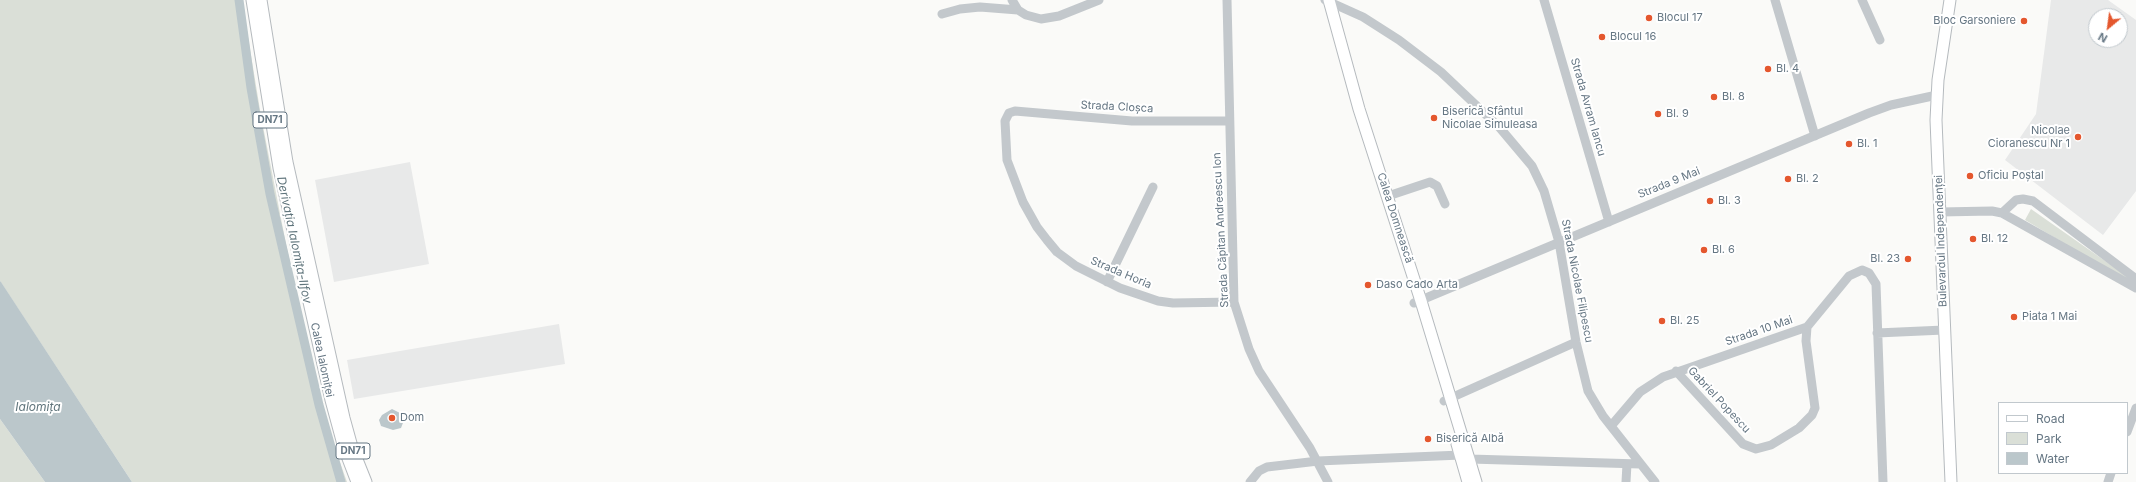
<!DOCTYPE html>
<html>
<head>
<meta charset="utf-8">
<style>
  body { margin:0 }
  #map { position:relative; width:2136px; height:482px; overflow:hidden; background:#fafaf8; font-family:Inter,sans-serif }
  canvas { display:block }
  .legend { position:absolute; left:1998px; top:402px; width:130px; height:72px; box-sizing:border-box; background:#fff; border:1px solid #c1c8cd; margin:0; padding:5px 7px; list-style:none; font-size:12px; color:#657683 }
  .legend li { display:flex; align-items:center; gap:8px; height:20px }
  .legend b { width:20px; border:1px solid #c1c8cd }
  .north { position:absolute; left:2088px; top:8px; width:40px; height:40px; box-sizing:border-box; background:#fff; border:1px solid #c1c8cd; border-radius:50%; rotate:209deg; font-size:11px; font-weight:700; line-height:16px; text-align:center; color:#657683 }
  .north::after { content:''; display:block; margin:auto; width:14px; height:18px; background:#e4572e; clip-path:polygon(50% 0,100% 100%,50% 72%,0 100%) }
</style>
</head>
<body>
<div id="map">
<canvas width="2136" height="482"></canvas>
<ul class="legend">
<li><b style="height:5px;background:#fff"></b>Road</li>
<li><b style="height:11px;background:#dadfd7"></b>Park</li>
<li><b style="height:11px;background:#bbc7cb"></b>Water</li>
</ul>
<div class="north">N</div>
</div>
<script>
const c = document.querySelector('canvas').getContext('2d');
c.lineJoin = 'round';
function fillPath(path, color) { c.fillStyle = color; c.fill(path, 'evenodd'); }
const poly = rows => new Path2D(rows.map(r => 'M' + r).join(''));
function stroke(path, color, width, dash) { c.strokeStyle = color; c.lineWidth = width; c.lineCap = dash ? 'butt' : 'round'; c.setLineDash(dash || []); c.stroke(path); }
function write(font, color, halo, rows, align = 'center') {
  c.font = font + ' Inter,sans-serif'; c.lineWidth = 4; c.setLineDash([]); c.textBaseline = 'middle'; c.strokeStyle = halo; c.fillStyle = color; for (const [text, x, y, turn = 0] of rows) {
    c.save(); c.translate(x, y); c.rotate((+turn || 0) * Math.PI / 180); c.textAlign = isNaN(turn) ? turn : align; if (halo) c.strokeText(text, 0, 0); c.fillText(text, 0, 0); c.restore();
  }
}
fillPath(poly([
  [2051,0,2108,0,2136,20,2136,191,2103,235,2005,160,2036,114],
  [2096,16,2120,16,2120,40,2096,40],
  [410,162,429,264,334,282,315,180],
  [559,324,565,364,354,399,347,360]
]), '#e8e9e9');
fillPath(poly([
  [0,0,242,0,261,116,286,244,314,372,331,437,347,482,132,482,0,281],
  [2031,209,2128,277,2126,280,2025,220],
  [0,419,45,482,0,482]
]), '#dadfd7');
fillPath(poly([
  [0,281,1,282,132,482,45,482,0,419],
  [392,409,402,414,404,420,401,428,393,430,381,426,379,420,382,415]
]), '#bbc7cb');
stroke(poly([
  [239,0,251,88,270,194,319,405,341,482]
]), '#bbc7cb', 9);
const major = poly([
  [252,0,279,168,331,400,344,448,357,482],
  [261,0,287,162,344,418,352,447,366,482],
  [1329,0,1359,109,1421,301,1476,482],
  [1950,0,1938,80,1936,120,1951,482],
  [1457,444,1468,482]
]);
stroke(major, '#b5babe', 13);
stroke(poly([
  [1012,0,1018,10,1026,15,1041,19,1059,16,1099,0],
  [1227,0,1234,302,1249,349,1259,371,1310,448,1328,482],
  [1325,0,1363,17,1399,40,1441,72,1500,128,1532,166,1544,191,1559,242,1576,342,1588,391,1603,416,1655,482],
  [1544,0,1609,222],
  [1775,0,1815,136],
  [1862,0,1880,40],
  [942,14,960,9,980,7,1018,10],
  [1228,121,1132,121,1015,111,1009,113,1005,121,1007,160,1023,202,1037,227,1047,240,1057,252,1076,266,1120,288,1158,301,1173,303,1234,302],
  [1388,196,1430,182,1437,186,1445,204],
  [1940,212,1992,211,2002,213,2136,288],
  [2002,213,2016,200,2023,199,2033,201,2136,279],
  [1107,282,1153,187],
  [1414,303,1869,113,1891,105,1937,95],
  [1877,333,1944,330],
  [1676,371,1743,444,1756,449,1771,445,1799,428,1812,415,1815,408,1806,341,1807,327],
  [1444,401,1576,342],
  [1611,426,1640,392,1663,377,1807,327,1849,276,1862,270,1869,273,1876,284,1883,482],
  [2127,432,2136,408],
  [1250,482,1259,471,1267,467,1318,461,1461,455,1470,459,1640,464],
  [1626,482,1627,464],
  [2108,482,2111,473]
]), '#c3c8cc', 9);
stroke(major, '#fff', 11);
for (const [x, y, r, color] of [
  [1649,18,4,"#e4572e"],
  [2024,21,4,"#e4572e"],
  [1602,37,4,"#e4572e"],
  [1768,69,4,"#e4572e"],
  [1714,97,4,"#e4572e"],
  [1658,114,4,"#e4572e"],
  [1434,118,4,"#e4572e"],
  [2078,137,4,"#e4572e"],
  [1849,144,4,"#e4572e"],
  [1970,176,4,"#e4572e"],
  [1788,179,4,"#e4572e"],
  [1710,201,4,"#e4572e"],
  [1973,239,4,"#e4572e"],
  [1704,250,4,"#e4572e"],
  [1908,259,4,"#e4572e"],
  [1368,285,4,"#e4572e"],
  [2014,317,4,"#e4572e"],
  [1662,321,4,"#e4572e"],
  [392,418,4,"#e4572e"],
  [1428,439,4,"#e4572e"]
]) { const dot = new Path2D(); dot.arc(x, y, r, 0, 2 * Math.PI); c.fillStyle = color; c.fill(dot); stroke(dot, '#fff', 1.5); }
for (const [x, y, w] of [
  [270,120,34],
  [353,451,34]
]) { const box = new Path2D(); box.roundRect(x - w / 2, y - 8, w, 16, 3); c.fillStyle = '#fff'; c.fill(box); stroke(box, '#657683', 1); }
write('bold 10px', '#657683', null, [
  ["DN71",270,120],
  ["DN71",353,451]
]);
write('11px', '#657683', '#fff', [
  ["Blocul 17",1657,18],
  ["Bloc Garsoniere",2016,21,"right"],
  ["Blocul 16",1610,37],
  ["Bl. 4",1776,69],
  ["Bl. 8",1722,97],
  ["Biserică Sfântul",1442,112],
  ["Nicolae Simuleasa",1442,125],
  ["Bl. 9",1666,114],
  ["Nicolae",2070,131,"right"],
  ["Cioranescu Nr 1",2070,144,"right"],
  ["Bl. 1",1857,144],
  ["Oficiu Poștal",1978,176],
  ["Bl. 2",1796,179],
  ["Bl. 3",1718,201],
  ["Bl. 12",1981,239],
  ["Bl. 6",1712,250],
  ["Bl. 23",1900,259,"right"],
  ["Daso Cado Arta",1376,285],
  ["Piata 1 Mai",2022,317],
  ["Bl. 25",1670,321],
  ["Dom",400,418],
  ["Biserică Albă",1436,439]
], 'left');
write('11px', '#657683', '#fff', [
  ["Strada Cloșca",1117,107,3],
  ["Strada Avram Iancu",1588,107,74],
  ["Strada 9 Mai",1669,183,-22],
  ["Calea Domnească",1395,218,72],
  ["Strada Căpitan Andreescu Ion",1221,230,-93],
  ["Bulevardul Independenței",1941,241,-92],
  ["Strada Horia",1121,273,23],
  ["Strada Nicolae Filipescu",1577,281,79],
  ["Strada 10 Mai",1759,331,-19],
  ["Calea Ialomiței",322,360,78],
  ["Gabriel Popescu",1719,400,47]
]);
write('italic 12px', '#60757c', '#fff', [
  ["Derivația Ialomița-Ilfov",294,240,78],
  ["Ialomița",38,407]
]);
</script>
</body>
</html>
